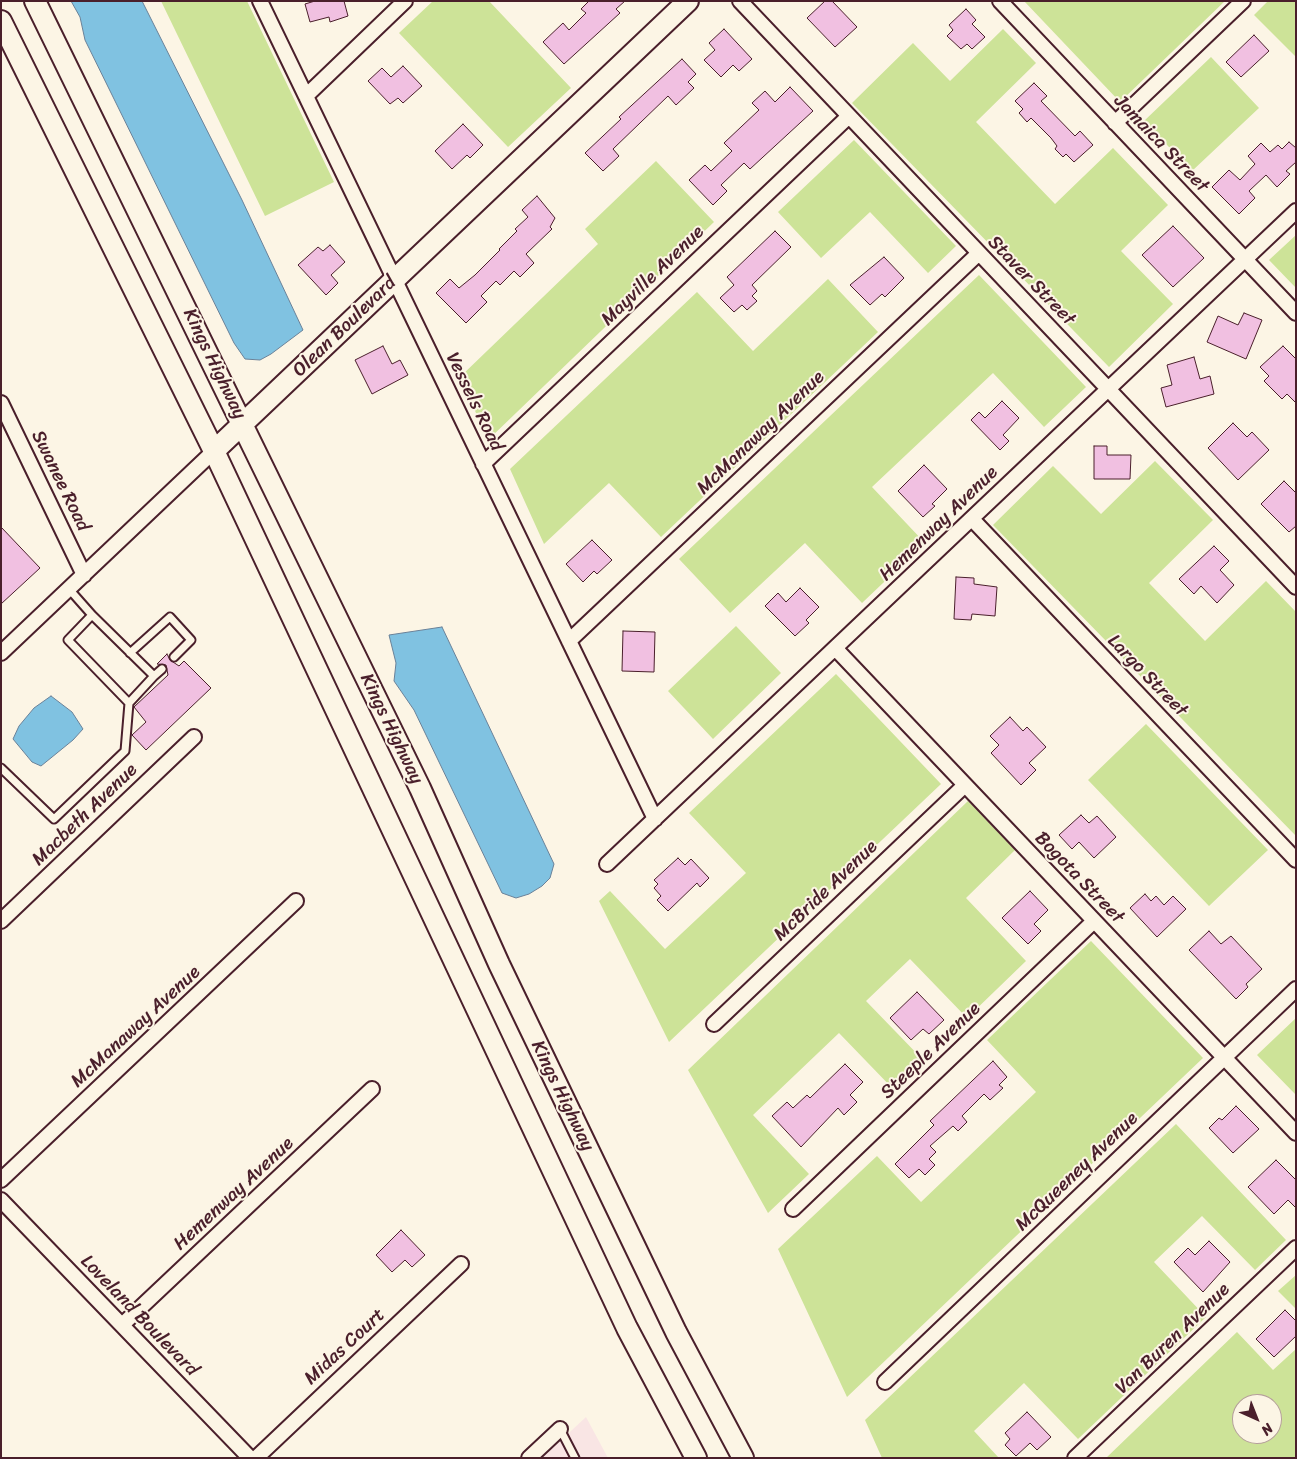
<!DOCTYPE html>
<html>
<head>
<meta charset="utf-8">
<style>
  body { margin:0 }
  #map { position:relative; width:1297px; height:1459px; overflow:hidden; background:#fcf5e5; font-family:Sriracha,sans-serif }
  canvas { display:block }
  .frame { position:absolute; inset:0; border:2px solid #4a1f2b; pointer-events:none }
  .north { position:absolute; left:1232px; top:1394px; width:50px; height:50px; box-sizing:border-box; background:#fcf5e5; border:1px solid #b59f9b; border-radius:50%; rotate:136deg; font-size:14px; font-weight:700; line-height:20px; text-align:center; color:#4a1f2b }
  .north::after { content:''; display:block; margin:auto; width:18px; height:22px; background:#4a1f2b; clip-path:polygon(50% 0,100% 100%,50% 72%,0 100%) }
</style>
</head>
<body>
<div id="map">
<canvas width="1297" height="1459"></canvas>
<div class="frame"></div>
<div class="north">N</div>
</div>
<script>
const c = document.querySelector('canvas').getContext('2d');
c.lineJoin = 'round';
function fillPath(path, color) { c.fillStyle = color; c.fill(path, 'evenodd'); }
const poly = rows => new Path2D(rows.map(r => 'M' + r).join(''));
function stroke(path, color, width, dash) { c.strokeStyle = color; c.lineWidth = width; c.lineCap = dash ? 'butt' : 'round'; c.setLineDash(dash || []); c.stroke(path); }
function write(font, color, halo, rows, align = 'center') {
  c.font = font + ' Sriracha,sans-serif'; c.lineWidth = 4; c.setLineDash([]); c.textBaseline = 'middle'; c.strokeStyle = halo; c.fillStyle = color; for (const [text, x, y, turn = 0] of rows) {
    c.save(); c.translate(x, y); c.rotate((+turn || 0) * Math.PI / 180); c.textAlign = isNaN(turn) ? turn : align; if (halo) c.strokeText(text, 0, 0); c.fillText(text, 0, 0); c.restore();
  }
}
fillPath(poly([
  [586,1417,608,1458,542,1458]
]), '#f9e5e4');
fillPath(poly([
  [161,1,247,1,334,182,265,216],
  [433,1,489,1,571,88,508,147,399,33],
  [1024,1,1225,1,1120,102],
  [1268,1,1296,1,1296,57,1254,15],
  [1003,29,1036,63,976,122,1055,204,1113,148,1168,205,1121,251,1173,304,1109,367,852,103,913,43,950,81],
  [1211,57,1259,108,1192,171,1144,121],
  [854,140,956,246,928,273,870,212,821,258,778,212],
  [656,161,714,222,488,440,460,377,598,244,585,229],
  [1296,235,1296,288,1269,260],
  [979,275,1086,387,1044,427,993,373,872,487,925,543,862,603,805,543,730,613,679,559],
  [828,279,878,332,661,537,609,483,544,544,510,469,697,292,753,351],
  [1155,461,1213,520,1149,583,1205,641,1266,581,1296,612,1296,836,993,525,1053,466,1101,514],
  [736,626,781,673,713,739,668,691],
  [836,674,941,784,669,1042,599,901,610,891,665,949,746,873,689,813],
  [1146,724,1268,850,1209,906,1088,780],
  [968,801,1015,850,966,898,1026,961,967,1018,910,959,866,1001,925,1062,895,1091,839,1033,753,1115,809,1174,768,1213,688,1070],
  [1091,941,1203,1058,847,1397,778,1249,877,1156,921,1202,1036,1092,987,1040],
  [1296,1018,1296,1095,1257,1055],
  [1176,1124,1286,1240,1255,1270,1202,1216,1154,1262,1206,1317,1078,1439,1024,1383,974,1431,999,1458,882,1458,865,1420],
  [1296,1275,1296,1309,1278,1291],
  [1237,1332,1273,1370,1296,1349,1296,1458,1106,1458],
  [1242,1404,1272,1404,1272,1434,1242,1434]
]), '#cde398');
const water = poly([
  [71,1,142,1,242,200,303,330,271,354,260,360,245,359,234,343,85,40,80,17,71,1],
  [442,627,554,864,550,878,542,886,529,894,516,898,502,893,414,710,394,681,396,663,389,635,442,627],
  [51,696,72,712,83,729,73,740,41,766,32,762,13,739,19,726,34,708,51,696]
]);
fillPath(water, '#80c2e1');
stroke(water, '#6a8198', 1);
const building = poly([
  [315,1,344,1,348,16,330,22,329,17,310,22,305,4,315,1],
  [589,1,625,1,616,9,620,13,564,64,543,42,563,23,569,30,586,13,581,9,589,1],
  [825,1,832,1,857,27,835,47,807,18,825,1],
  [966,9,976,20,972,24,985,37,972,49,967,44,961,49,947,36,953,30,949,25,966,9],
  [724,29,752,59,739,71,733,65,721,77,704,60,715,50,709,43,724,29],
  [1254,35,1269,51,1241,77,1226,62,1254,35],
  [682,59,696,74,688,82,694,88,676,105,668,96,613,149,619,156,603,171,585,153,621,119,619,117,682,59],
  [403,66,422,86,403,103,398,98,390,104,368,81,382,68,391,77,403,66],
  [1034,83,1047,96,1041,101,1075,136,1080,131,1093,145,1074,162,1066,154,1063,157,1055,149,1057,146,1051,138,1031,118,1027,122,1019,113,1023,109,1015,101,1034,83],
  [790,87,813,111,750,169,744,163,721,185,727,191,713,205,689,180,705,165,711,171,732,151,724,143,759,110,752,103,765,91,775,102,790,87],
  [463,124,483,145,470,158,467,155,452,169,435,151,463,124],
  [1289,142,1296,148,1296,162,1286,171,1290,174,1277,187,1266,175,1249,191,1255,198,1239,214,1212,187,1229,170,1240,180,1255,164,1248,156,1261,143,1270,152,1278,145,1282,149,1289,142],
  [537,196,555,218,550,227,552,229,526,254,534,263,520,277,514,271,500,285,496,281,481,296,487,302,466,323,436,293,450,279,459,288,475,275,500,250,499,249,517,231,515,229,528,217,522,210,537,196],
  [1173,226,1204,258,1173,287,1142,255,1173,226],
  [775,231,791,247,752,285,757,291,752,296,757,301,747,310,742,305,734,312,720,298,734,285,727,277,775,231],
  [330,245,345,262,331,275,338,283,326,295,298,265,318,247,323,251,330,245],
  [884,257,904,278,885,297,882,294,870,305,850,285,884,257],
  [1244,313,1262,320,1246,359,1207,342,1218,316,1238,325,1244,313],
  [383,346,392,364,400,360,408,375,372,394,355,360,383,346],
  [1283,346,1296,359,1296,403,1287,394,1282,399,1264,381,1269,376,1260,367,1283,346],
  [1194,357,1200,379,1210,376,1214,394,1166,407,1161,388,1172,385,1167,365,1194,357],
  [1002,401,1019,418,1003,435,1009,441,1000,450,971,420,979,412,985,418,1002,401],
  [1233,423,1247,437,1252,432,1269,450,1238,480,1208,448,1233,423],
  [1094,446,1107,446,1107,455,1131,455,1130,479,1094,479,1094,446],
  [924,465,947,489,932,504,935,506,923,517,898,491,924,465],
  [1284,481,1296,493,1296,526,1289,532,1261,504,1284,481],
  [1,527,40,568,1,604,1,527],
  [592,540,612,560,597,574,594,571,583,582,566,564,592,540],
  [1214,546,1229,561,1220,570,1234,585,1217,603,1201,586,1194,594,1179,579,1214,546],
  [956,577,974,578,974,584,997,587,995,616,972,614,971,620,954,619,956,577],
  [800,588,819,607,806,620,809,623,795,636,765,606,778,593,786,602,800,588],
  [623,631,655,632,654,672,622,671,623,631],
  [167,654,170,660,179,666,184,661,211,688,146,750,132,735,146,722,134,707,168,675,166,665,157,664,167,654],
  [1010,717,1023,731,1027,727,1046,747,1029,763,1036,770,1021,785,991,753,999,745,990,736,1010,717],
  [1081,815,1089,823,1097,816,1116,837,1094,858,1079,842,1072,849,1059,835,1081,815],
  [678,858,685,865,691,859,709,878,700,887,697,883,668,911,657,900,661,896,654,888,658,884,654,880,678,858],
  [1030,891,1048,910,1034,924,1041,931,1028,944,1002,918,1030,891],
  [1145,894,1151,901,1156,896,1164,905,1173,896,1186,909,1157,937,1130,908,1145,894],
  [1209,931,1221,944,1231,936,1262,969,1246,984,1248,987,1236,999,1189,950,1209,931],
  [917,992,944,1020,929,1034,923,1029,911,1040,890,1018,917,992],
  [993,1061,1007,1077,999,1085,1003,1088,990,1100,984,1094,962,1116,967,1122,958,1131,953,1126,930,1146,936,1152,929,1159,935,1165,925,1175,919,1169,909,1178,895,1164,934,1125,930,1121,993,1061],
  [845,1064,863,1082,850,1095,857,1102,844,1115,838,1108,801,1147,772,1116,787,1102,793,1108,807,1095,810,1098,845,1064],
  [1236,1106,1259,1129,1233,1153,1209,1128,1219,1118,1222,1120,1236,1106],
  [1276,1160,1296,1180,1296,1208,1288,1200,1274,1214,1248,1187,1276,1160],
  [401,1230,425,1255,412,1267,405,1260,392,1272,376,1255,401,1230],
  [1209,1241,1230,1262,1203,1292,1174,1262,1188,1248,1195,1255,1209,1241],
  [1285,1310,1296,1321,1296,1336,1274,1357,1256,1339,1285,1310],
  [1027,1412,1051,1437,1037,1450,1030,1443,1016,1456,1005,1445,1010,1439,1005,1433,1027,1412]
]);
fillPath(building, '#f1c0e1');
stroke(building, '#4a1f2b', 1);
const lane = poly([
  [92,615,154,676,129,703],
  [130,653,170,617,191,640,174,657],
  [154,676,162,669],
  [1,768,54,819,125,751,129,703,68,640,92,615,69,589],
  [560,1429,575,1458]
]);
const street = poly([
  [260,1,655,819],
  [740,1,1296,587],
  [1000,1,1296,313],
  [306,96,405,1],
  [1115,123,1243,1],
  [1,403,84,575],
  [483,464,849,116],
  [972,519,1296,860],
  [569,641,979,253],
  [835,648,1296,1133],
  [1,653,214,451],
  [607,864,1296,211],
  [1,921,194,737],
  [714,1024,965,785],
  [1,1180,296,901],
  [1,1200,250,1458],
  [793,1209,1094,921],
  [122,1325,372,1089],
  [885,1382,1296,989],
  [256,1458,461,1264],
  [529,1458,560,1429],
  [1075,1458,1296,1248]
]);
const secondary = poly([
  [35,1,420,788,499,964,676,1332,743,1458],
  [1,21,214,451,627,1328,696,1458],
  [214,451,688,1]
]);
stroke(lane, '#4a1f2b', 11);
stroke(street, '#4a1f2b', 18);
stroke(secondary, '#4a1f2b', 24);
stroke(lane, '#fcf5e5', 7);
stroke(street, '#fcf5e5', 14);
stroke(secondary, '#fcf5e5', 20);
write('19px', '#4a1f2b', '#fcf5e5', [
  ["Jamaica Street",1161,144,46],
  ["Mayville Avenue",653,276,-44],
  ["Staver Street",1031,281,46],
  ["Olean Boulevard",345,327,-44],
  ["Kings Highway",214,364,64],
  ["Vessels Road",474,402,64],
  ["McManaway Avenue",761,433,-44],
  ["Swanee Road",60,481,64],
  ["Hemenway Avenue",939,524,-44],
  ["Largo Street",1147,676,46],
  ["Kings Highway",391,729,64],
  ["Macbeth Avenue",85,815,-44],
  ["Bogota Street",1079,878,46],
  ["McBride Avenue",826,891,-44],
  ["McManaway Avenue",136,1027,-43],
  ["Steeple Avenue",931,1051,-44],
  ["Kings Highway",562,1096,64],
  ["McQueeney Avenue",1077,1172,-44],
  ["Hemenway Avenue",234,1194,-43],
  ["Loveland Boulevard",139,1316,46],
  ["Van Buren Avenue",1173,1339,-44],
  ["Midas Court",345,1347,-43]
]);
</script>
</body>
</html>
